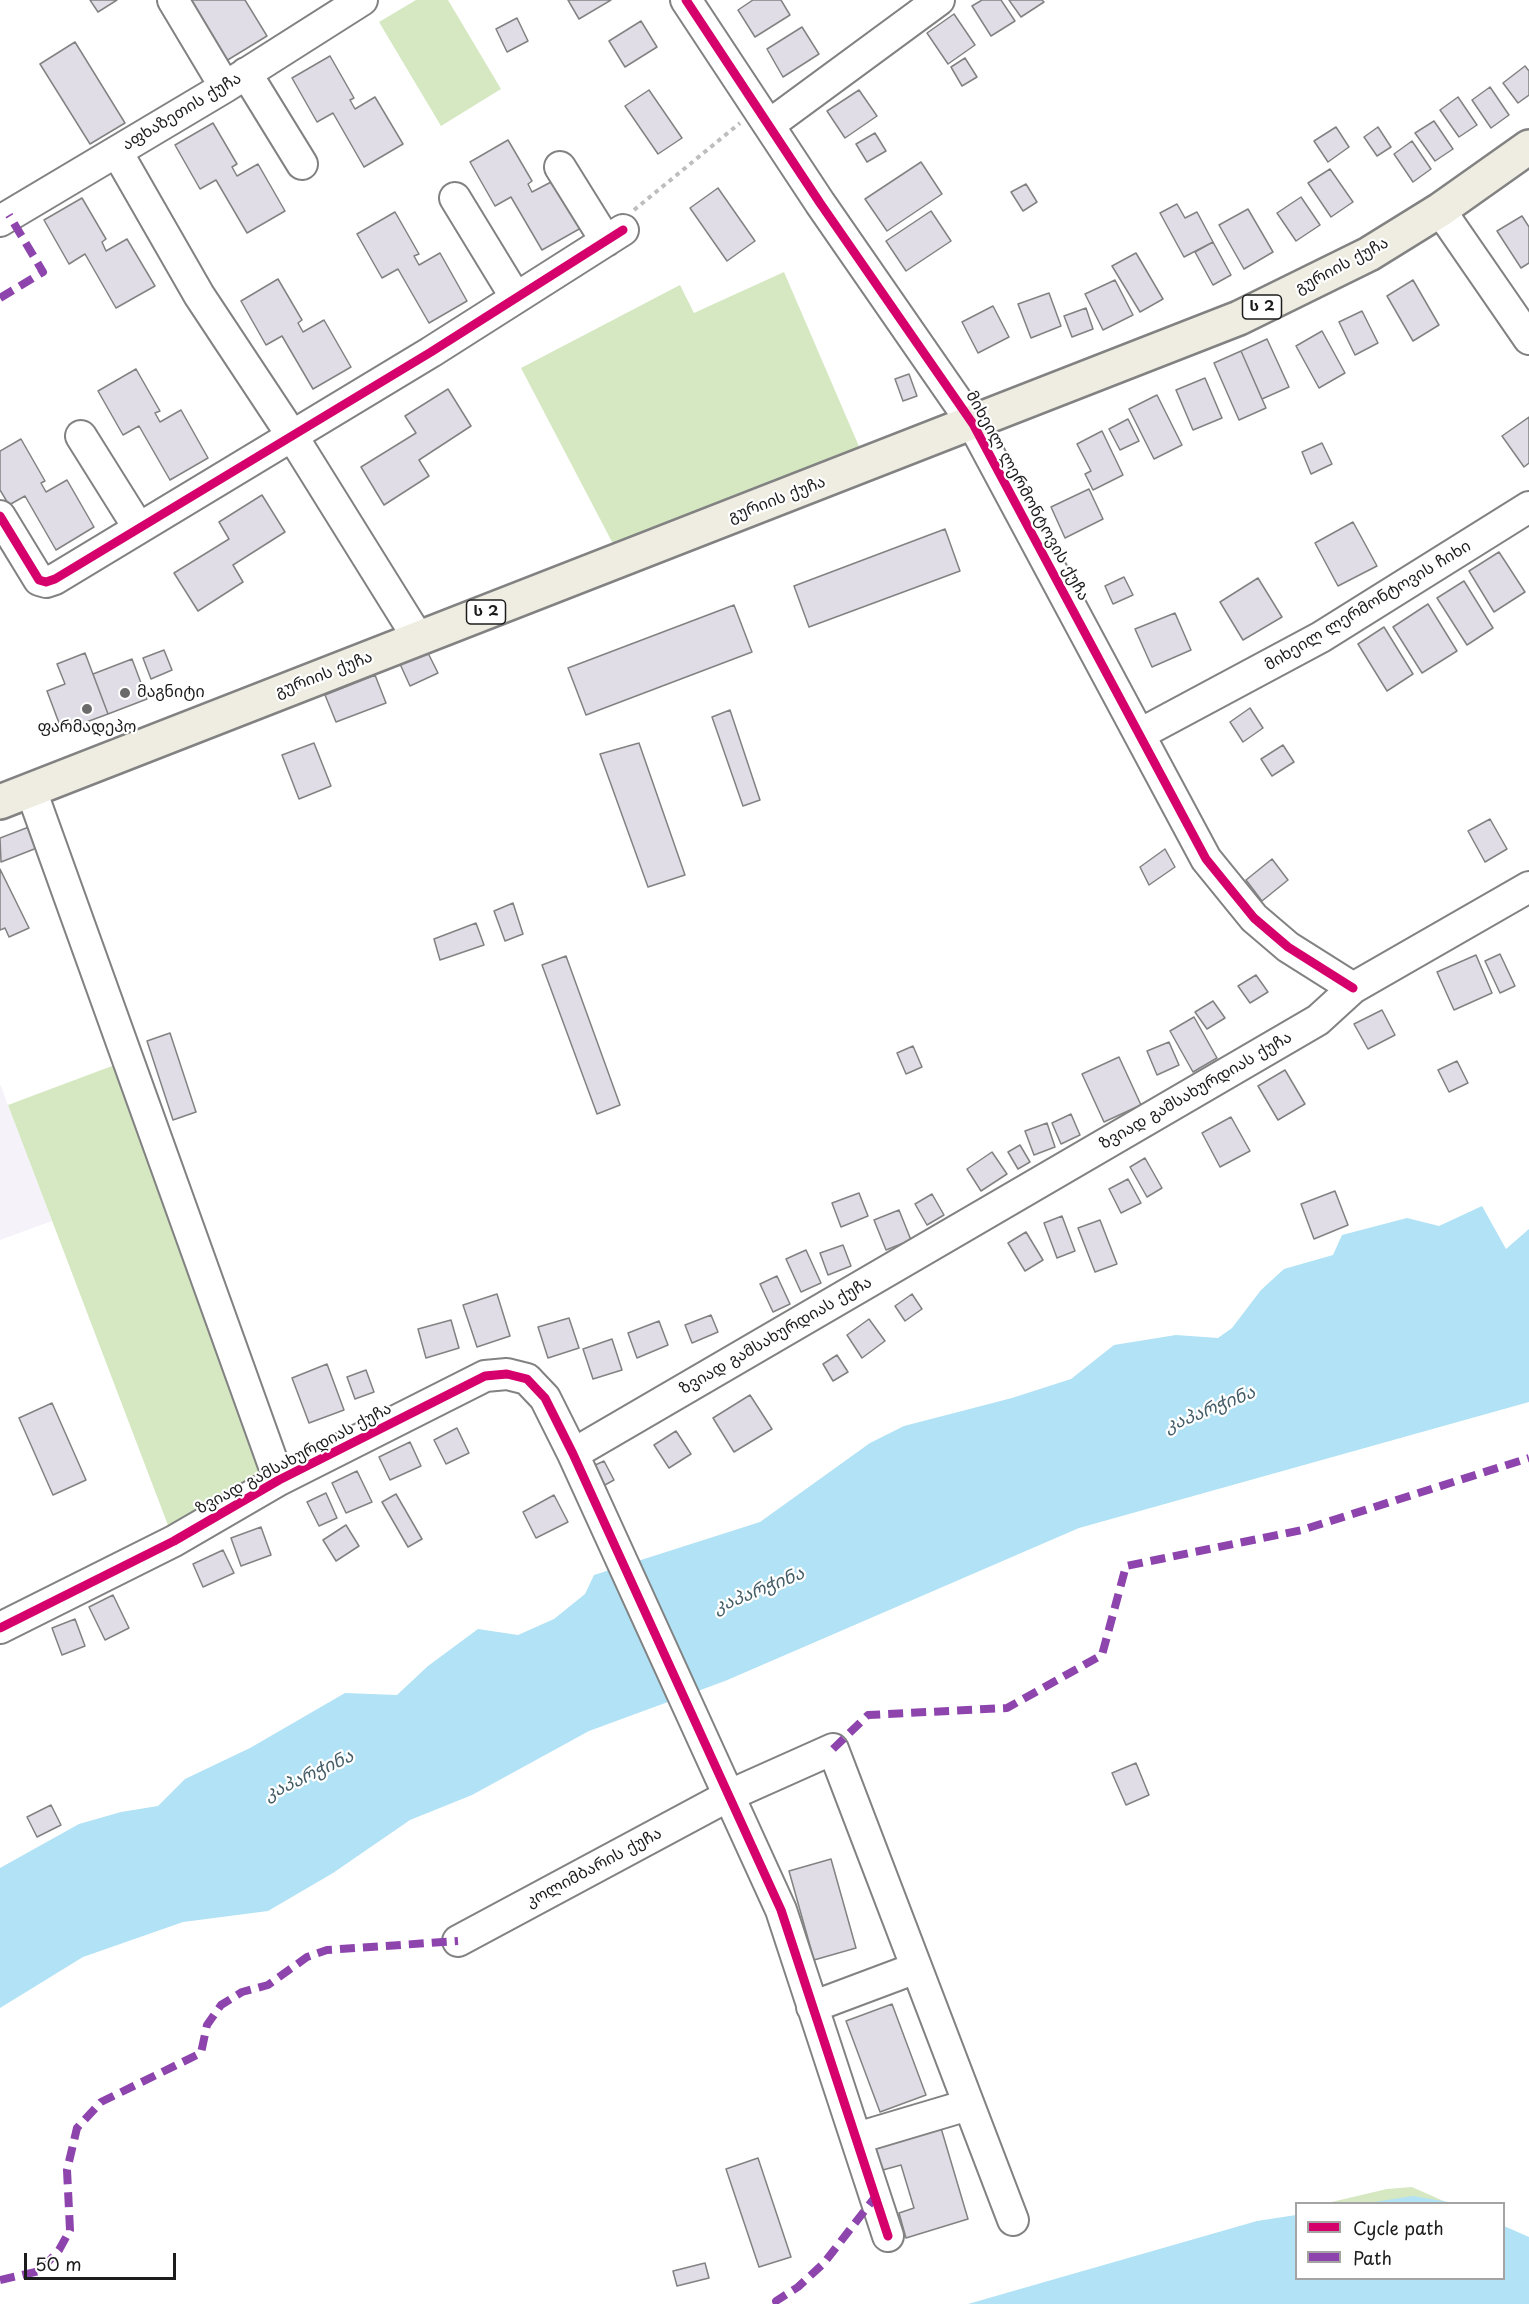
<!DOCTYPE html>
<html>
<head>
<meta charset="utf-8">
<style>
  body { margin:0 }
  #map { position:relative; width:1529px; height:2304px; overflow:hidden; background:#fff; font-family:"Playpen Sans",sans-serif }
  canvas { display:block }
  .legend { position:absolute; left:1295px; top:2202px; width:210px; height:78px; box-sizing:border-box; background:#fff; border:2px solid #a4a4a4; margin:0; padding:8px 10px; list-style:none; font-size:18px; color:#1c1c1c }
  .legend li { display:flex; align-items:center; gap:12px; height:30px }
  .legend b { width:30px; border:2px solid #a4a4a4 }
  .scale { position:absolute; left:24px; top:2253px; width:152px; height:27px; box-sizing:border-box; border:3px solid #1c1c1c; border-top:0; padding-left:8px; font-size:18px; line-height:21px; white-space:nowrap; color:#1c1c1c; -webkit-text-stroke:4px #fff; paint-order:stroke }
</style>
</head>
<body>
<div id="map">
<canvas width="1529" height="2304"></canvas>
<ul class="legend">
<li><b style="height:8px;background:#d6006c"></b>Cycle path</li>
<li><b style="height:8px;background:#8e44ad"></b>Path</li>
</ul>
<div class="scale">50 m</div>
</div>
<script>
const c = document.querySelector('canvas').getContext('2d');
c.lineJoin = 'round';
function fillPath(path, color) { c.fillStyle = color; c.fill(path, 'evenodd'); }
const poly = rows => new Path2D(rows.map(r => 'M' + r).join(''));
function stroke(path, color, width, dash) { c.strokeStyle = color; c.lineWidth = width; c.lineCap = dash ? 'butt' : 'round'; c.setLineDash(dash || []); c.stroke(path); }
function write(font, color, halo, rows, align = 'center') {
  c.font = font + ' "Playpen Sans","Noto Sans Georgian",sans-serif'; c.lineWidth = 4.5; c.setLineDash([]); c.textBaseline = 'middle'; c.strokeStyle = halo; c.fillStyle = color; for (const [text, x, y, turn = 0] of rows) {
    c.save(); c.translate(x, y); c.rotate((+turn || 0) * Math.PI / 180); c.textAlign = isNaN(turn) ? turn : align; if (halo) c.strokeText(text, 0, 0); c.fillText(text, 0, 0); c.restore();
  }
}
fillPath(poly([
  [0,1084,52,1221,0,1240]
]), '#f5f2fa');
fillPath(poly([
  [416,0,448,0,501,89,441,126,379,22],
  [784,272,867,465,622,561,521,368,680,285,694,313],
  [128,1060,279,1480,174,1541,8,1105],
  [1412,2187,1448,2203,1323,2204,1387,2189]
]), '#d5e8c2');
fillPath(poly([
  [1482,1206,1506,1249,1529,1229,1529,1402,1079,1528,725,1681,589,1731,472,1795,410,1820,333,1873,268,1911,183,1922,83,1957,0,2008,0,1868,79,1824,121,1812,158,1806,185,1779,250,1748,345,1693,397,1695,428,1666,478,1629,518,1635,554,1619,585,1594,594,1575,760,1522,870,1443,904,1426,1012,1398,1071,1379,1114,1345,1176,1335,1218,1338,1232,1328,1261,1290,1284,1269,1333,1255,1342,1235,1407,1218,1439,1226],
  [1413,2196,1454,2203,1367,2203,1368,2203],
  [1296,2215,1296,2278,1504,2278,1504,2226,1529,2237,1529,2304,968,2304,1257,2221]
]), '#b1e2f5');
const building = poly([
  [90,0,117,0,98,12,90,0],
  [190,0,245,0,267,36,226,61,190,0],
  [568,0,611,0,579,19,568,0],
  [753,0,781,0,790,15,755,37,738,10,753,0],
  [982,0,1001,0,1015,21,991,36,972,6,982,0],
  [1009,0,1042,0,1044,2,1021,17,1009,0],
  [954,14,975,45,948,64,927,33,954,14],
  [517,18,528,41,507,52,496,29,517,18],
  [641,21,657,47,625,67,609,41,641,21],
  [802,27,819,54,783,77,767,49,802,27],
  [75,42,125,123,90,144,40,64,75,42],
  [330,56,354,98,350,100,355,109,375,97,403,144,364,167,333,113,317,122,292,78,330,56],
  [965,58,977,77,962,86,951,67,965,58],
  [1525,66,1529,71,1529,95,1518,103,1503,83,1525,66],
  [1490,87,1509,115,1491,128,1472,100,1490,87],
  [649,90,682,138,658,154,625,106,649,90],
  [859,90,877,116,845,138,827,111,859,90],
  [1458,97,1477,125,1459,137,1440,110,1458,97],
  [1434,121,1453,149,1435,161,1415,133,1434,121],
  [213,123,237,164,232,167,237,176,258,164,285,211,247,233,216,180,200,189,175,145,213,123],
  [1336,127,1349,147,1328,162,1314,141,1336,127],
  [1378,127,1391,147,1377,156,1364,137,1378,127],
  [875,133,886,151,867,162,856,144,875,133],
  [508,140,532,181,528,184,532,192,553,181,581,228,542,250,511,197,495,206,470,162,508,140],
  [1412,141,1431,169,1413,182,1394,154,1412,141],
  [921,162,942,194,887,231,865,199,921,162],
  [1330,169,1353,202,1331,217,1308,183,1330,169],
  [1026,184,1037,202,1023,211,1011,192,1026,184],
  [718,188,755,241,727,261,690,208,718,188],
  [1301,197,1320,225,1296,241,1277,213,1301,197],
  [82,198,106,239,102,242,106,251,127,239,155,286,116,308,85,254,69,264,44,220,82,198],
  [1177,204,1185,218,1197,212,1213,242,1184,257,1160,213,1177,204],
  [1248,209,1273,252,1244,269,1219,225,1248,209],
  [931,211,951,241,906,271,886,241,931,211],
  [395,212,419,254,414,256,419,265,440,253,467,301,429,323,398,269,382,278,357,234,395,212],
  [1522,216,1529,227,1529,263,1521,268,1497,231,1522,216],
  [1213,242,1231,275,1213,285,1195,252,1213,242],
  [1136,253,1163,299,1140,312,1112,266,1136,253],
  [278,279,302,320,298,323,303,332,324,320,351,367,313,389,282,336,266,345,241,301,278,279],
  [1115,280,1133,315,1103,330,1085,294,1115,280],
  [1413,280,1439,325,1413,341,1387,296,1413,280],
  [1049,293,1061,326,1031,338,1018,304,1049,293],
  [993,306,1009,337,978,353,962,322,993,306],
  [1086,308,1093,329,1072,337,1064,316,1086,308],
  [1362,311,1378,343,1355,355,1339,322,1362,311],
  [1322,331,1345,373,1319,388,1296,346,1322,331],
  [1267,339,1289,387,1262,399,1241,351,1267,339],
  [1241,351,1266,408,1239,420,1214,363,1241,351],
  [136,369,160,411,155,413,160,422,181,410,208,458,170,480,139,426,123,435,98,391,136,369],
  [909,374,917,396,903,401,895,379,909,374],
  [1205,378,1222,418,1193,430,1176,390,1205,378],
  [448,389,471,426,419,460,429,476,384,505,361,467,416,433,405,416,448,389],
  [1157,395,1182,445,1154,459,1129,409,1157,395],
  [1529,417,1529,463,1524,467,1502,436,1529,417],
  [1128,419,1139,441,1120,450,1109,429,1128,419],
  [1102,431,1123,475,1093,490,1085,474,1091,471,1077,444,1102,431],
  [21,439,45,481,41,483,46,492,67,480,94,527,56,550,25,496,9,505,0,490,0,451,21,439],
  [1322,443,1332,464,1311,474,1302,452,1322,443],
  [1089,489,1103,519,1065,538,1051,507,1089,489],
  [262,495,285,532,233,565,243,582,198,611,174,573,229,539,219,522,262,495],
  [1353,522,1377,566,1338,586,1315,543,1353,522],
  [945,529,960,571,809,627,794,586,945,529],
  [1499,552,1525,592,1494,612,1469,571,1499,552],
  [1124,577,1133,595,1113,604,1105,586,1124,577],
  [1258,578,1282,617,1243,640,1220,602,1258,578],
  [1464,581,1493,628,1467,645,1437,598,1464,581],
  [1428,604,1457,651,1422,673,1393,627,1428,604],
  [734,605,752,652,586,715,568,668,734,605],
  [1175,613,1191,650,1152,667,1135,629,1175,613],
  [1384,627,1413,674,1387,691,1358,644,1384,627],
  [164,650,172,670,151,679,143,658,164,650],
  [427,651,438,673,410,686,400,664,427,651],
  [85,653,108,714,62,731,47,691,65,684,57,664,85,653],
  [132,659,147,699,108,714,93,674,132,659],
  [375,675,386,703,336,722,325,695,375,675],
  [1250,708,1263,728,1243,742,1230,722,1250,708],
  [730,710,760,800,743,806,712,717,730,710],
  [314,743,331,786,299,799,282,755,314,743],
  [639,743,685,875,648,887,600,754,639,743],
  [1283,745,1294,762,1272,776,1261,759,1283,745],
  [1490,819,1507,849,1485,862,1468,831,1490,819],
  [34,825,42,846,1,862,0,838,34,825],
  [1165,849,1175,867,1149,885,1140,867,1165,849],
  [1272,859,1288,880,1262,901,1246,880,1272,859],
  [0,869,29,928,9,937,5,928,0,930,0,869],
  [513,903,523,934,505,941,494,911,513,903],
  [476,923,484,945,440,960,434,939,476,923],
  [1500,954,1515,986,1500,993,1485,961,1500,954],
  [1476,955,1492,993,1454,1010,1437,972,1476,955],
  [566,956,620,1105,597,1114,542,965,566,956],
  [1256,975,1268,992,1250,1003,1238,986,1256,975],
  [1213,1001,1225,1018,1207,1029,1195,1012,1213,1001],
  [1382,1010,1395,1035,1368,1049,1354,1024,1382,1010],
  [1194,1017,1217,1058,1193,1072,1170,1031,1194,1017],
  [170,1033,196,1112,173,1120,147,1041,170,1033],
  [1169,1042,1179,1065,1157,1075,1147,1051,1169,1042],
  [913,1046,922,1067,906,1074,897,1053,913,1046],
  [1119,1057,1141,1105,1104,1122,1082,1074,1119,1057],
  [1457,1061,1468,1083,1449,1092,1438,1070,1457,1061],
  [1285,1070,1305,1104,1278,1120,1258,1086,1285,1070],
  [1071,1114,1080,1135,1061,1144,1052,1123,1071,1114],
  [1231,1117,1250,1151,1220,1167,1202,1133,1231,1117],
  [1047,1123,1055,1147,1034,1155,1025,1131,1047,1123],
  [1020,1145,1030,1162,1018,1169,1008,1152,1020,1145],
  [992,1152,1007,1174,981,1191,967,1169,992,1152],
  [1145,1158,1162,1188,1147,1197,1130,1167,1145,1158],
  [1128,1179,1141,1203,1121,1213,1109,1189,1128,1179],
  [1335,1191,1348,1225,1314,1239,1301,1204,1335,1191],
  [859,1193,868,1216,841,1227,832,1203,859,1193],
  [932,1194,944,1215,927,1225,915,1204,932,1194],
  [899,1210,911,1240,886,1250,874,1220,899,1210],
  [1062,1216,1075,1251,1057,1258,1044,1223,1062,1216],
  [1100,1220,1117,1264,1095,1272,1078,1228,1100,1220],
  [1026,1232,1043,1260,1025,1271,1008,1243,1026,1232],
  [843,1245,851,1266,828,1275,820,1253,843,1245],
  [806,1250,821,1283,801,1292,786,1259,806,1250],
  [777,1276,790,1304,773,1312,760,1284,777,1276],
  [497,1294,510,1336,477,1347,463,1305,497,1294],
  [912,1294,922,1309,905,1321,895,1306,912,1294],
  [711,1315,718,1332,692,1343,685,1325,711,1315],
  [569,1318,579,1348,548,1358,538,1327,569,1318],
  [869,1319,885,1341,862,1358,847,1335,869,1319],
  [451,1320,459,1348,426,1358,418,1329,451,1320],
  [659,1321,668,1345,637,1358,628,1333,659,1321],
  [612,1339,622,1370,593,1379,583,1349,612,1339],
  [837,1355,848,1372,833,1381,823,1364,837,1355],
  [327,1364,344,1410,309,1423,292,1378,327,1364],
  [366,1370,374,1392,355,1399,347,1377,366,1370],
  [750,1395,772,1429,734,1452,713,1418,750,1395],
  [52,1403,86,1480,53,1495,19,1418,52,1403],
  [457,1428,469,1453,446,1464,434,1440,457,1428],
  [676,1431,691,1454,669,1468,654,1445,676,1431],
  [410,1442,421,1466,390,1480,379,1457,410,1442],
  [604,1461,614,1480,603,1486,593,1466,604,1461],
  [357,1471,372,1502,346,1513,332,1483,357,1471],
  [326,1493,337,1518,319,1526,307,1502,326,1493],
  [396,1494,422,1539,408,1547,382,1502,396,1494],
  [554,1495,568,1522,536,1538,523,1512,554,1495],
  [346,1525,359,1546,336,1561,323,1540,346,1525],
  [261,1527,271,1555,241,1566,231,1538,261,1527],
  [223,1550,234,1573,203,1587,193,1564,223,1550],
  [113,1595,129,1628,105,1640,89,1607,113,1595],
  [75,1619,85,1646,62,1655,52,1628,75,1619],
  [1136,1763,1149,1795,1126,1805,1112,1773,1136,1763],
  [51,1805,61,1825,37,1837,27,1817,51,1805],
  [831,1859,856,1948,814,1960,789,1871,831,1859],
  [892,2004,926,2095,880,2112,846,2021,892,2004],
  [941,2128,968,2219,906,2238,899,2213,914,2208,901,2165,872,2173,865,2150,941,2128],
  [758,2158,791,2257,759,2267,726,2169,758,2158],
  [705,2263,709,2278,677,2286,673,2271,705,2263]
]);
fillPath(building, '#e0dde6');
stroke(building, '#828282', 1.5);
const minor = poly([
  [173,0,225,87],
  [686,0,820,203,973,424,1206,859,1254,918,1288,947,1353,988],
  [246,73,302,164],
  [769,125,939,0],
  [117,152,199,295,291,434,418,638],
  [560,167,606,241],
  [455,198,516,298],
  [1440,210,1529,339],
  [0,221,225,87,362,0],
  [81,436,138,527],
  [0,516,39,580,46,582,55,579,431,352,623,230],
  [1140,734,1321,637,1529,507],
  [31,790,279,1480],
  [573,1454,1318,1020,1353,988,1529,887],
  [0,1628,174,1541,279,1480,485,1376,507,1374,527,1379,545,1398,573,1454,781,1910,888,2236],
  [458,1941,730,1795,833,1749,1013,2220],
  [812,2007,916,1968],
  [857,2138,968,2105]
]);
const highway = poly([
  [0,802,1239,318,1369,254,1440,210,1529,147]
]);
stroke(minor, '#828282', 34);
stroke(highway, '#828282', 38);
stroke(poly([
  [634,210,740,123]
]), '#bebebe', 4, [4.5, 4.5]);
stroke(minor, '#fff', 30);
stroke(highway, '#efede1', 33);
stroke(poly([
  [0,298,43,272,9,215],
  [833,1749,868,1715,1007,1708,1102,1655,1126,1566,1302,1530,1529,1458],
  [0,2280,40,2271,59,2250,70,2230,67,2170,77,2128,101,2102,201,2053,207,2025,221,2005,242,1992,268,1985,307,1957,327,1950,458,1941],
  [777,2304,776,2301,798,2287,824,2263,876,2196]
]), '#8e44ad', 8, [15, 8]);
stroke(poly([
  [686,0,820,203,973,424,1206,859,1254,918,1288,947,1353,988],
  [0,516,39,580,46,582,55,579,431,352,623,230],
  [0,1628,174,1541,279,1480,485,1376,507,1374,527,1379,545,1398,573,1454,781,1910,888,2236]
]), '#d6006c', 9);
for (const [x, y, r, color] of [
  [125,693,6,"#6b6b6b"],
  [87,709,6,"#6b6b6b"]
]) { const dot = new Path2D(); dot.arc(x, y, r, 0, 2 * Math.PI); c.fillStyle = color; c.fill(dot); stroke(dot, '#fff', 2); }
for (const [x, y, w] of [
  [1262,307,39],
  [486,612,39]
]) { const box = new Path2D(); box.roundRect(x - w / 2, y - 12, w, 24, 4.5); c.fillStyle = '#fff'; c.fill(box); stroke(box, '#1c1c1c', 1.5); }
write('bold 15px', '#1c1c1c', null, [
  ["ს 2",1262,307],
  ["ს 2",486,612]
]);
write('16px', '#1c1c1c', '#fff', [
  ["აფხაზეთის ქუჩა",182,112,-31],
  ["გურიის ქუჩა",1342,266,-28],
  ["მიხეილ ლერმონტოვის ქუჩა",1027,496,61],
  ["გურიის ქუჩა",777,500,-21],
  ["მიხეილ ლერმონტოვის ჩიხი",1368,606,-31],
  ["გურიის ქუჩა",324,675,-21],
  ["ზვიად გამსახურდიას ქუჩა",1196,1091,-30],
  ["ზვიად გამსახურდიას ქუჩა",776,1336,-30],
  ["ზვიად გამსახურდიას ქუჩა",294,1459,-28],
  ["კოლიმბარის ქუჩა",594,1868,-28]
]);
write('16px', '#1c1c1c', '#fff', [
  ["მაგნიტი",137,693],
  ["ფარმადეპო",87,728,"center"]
], 'left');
write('italic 18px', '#445d67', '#fff', [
  ["კაპარჭინა",1210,1410,-22],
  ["კაპარჭინა",759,1591,-22],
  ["კაპარჭინა",309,1776,-25]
]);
</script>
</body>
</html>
